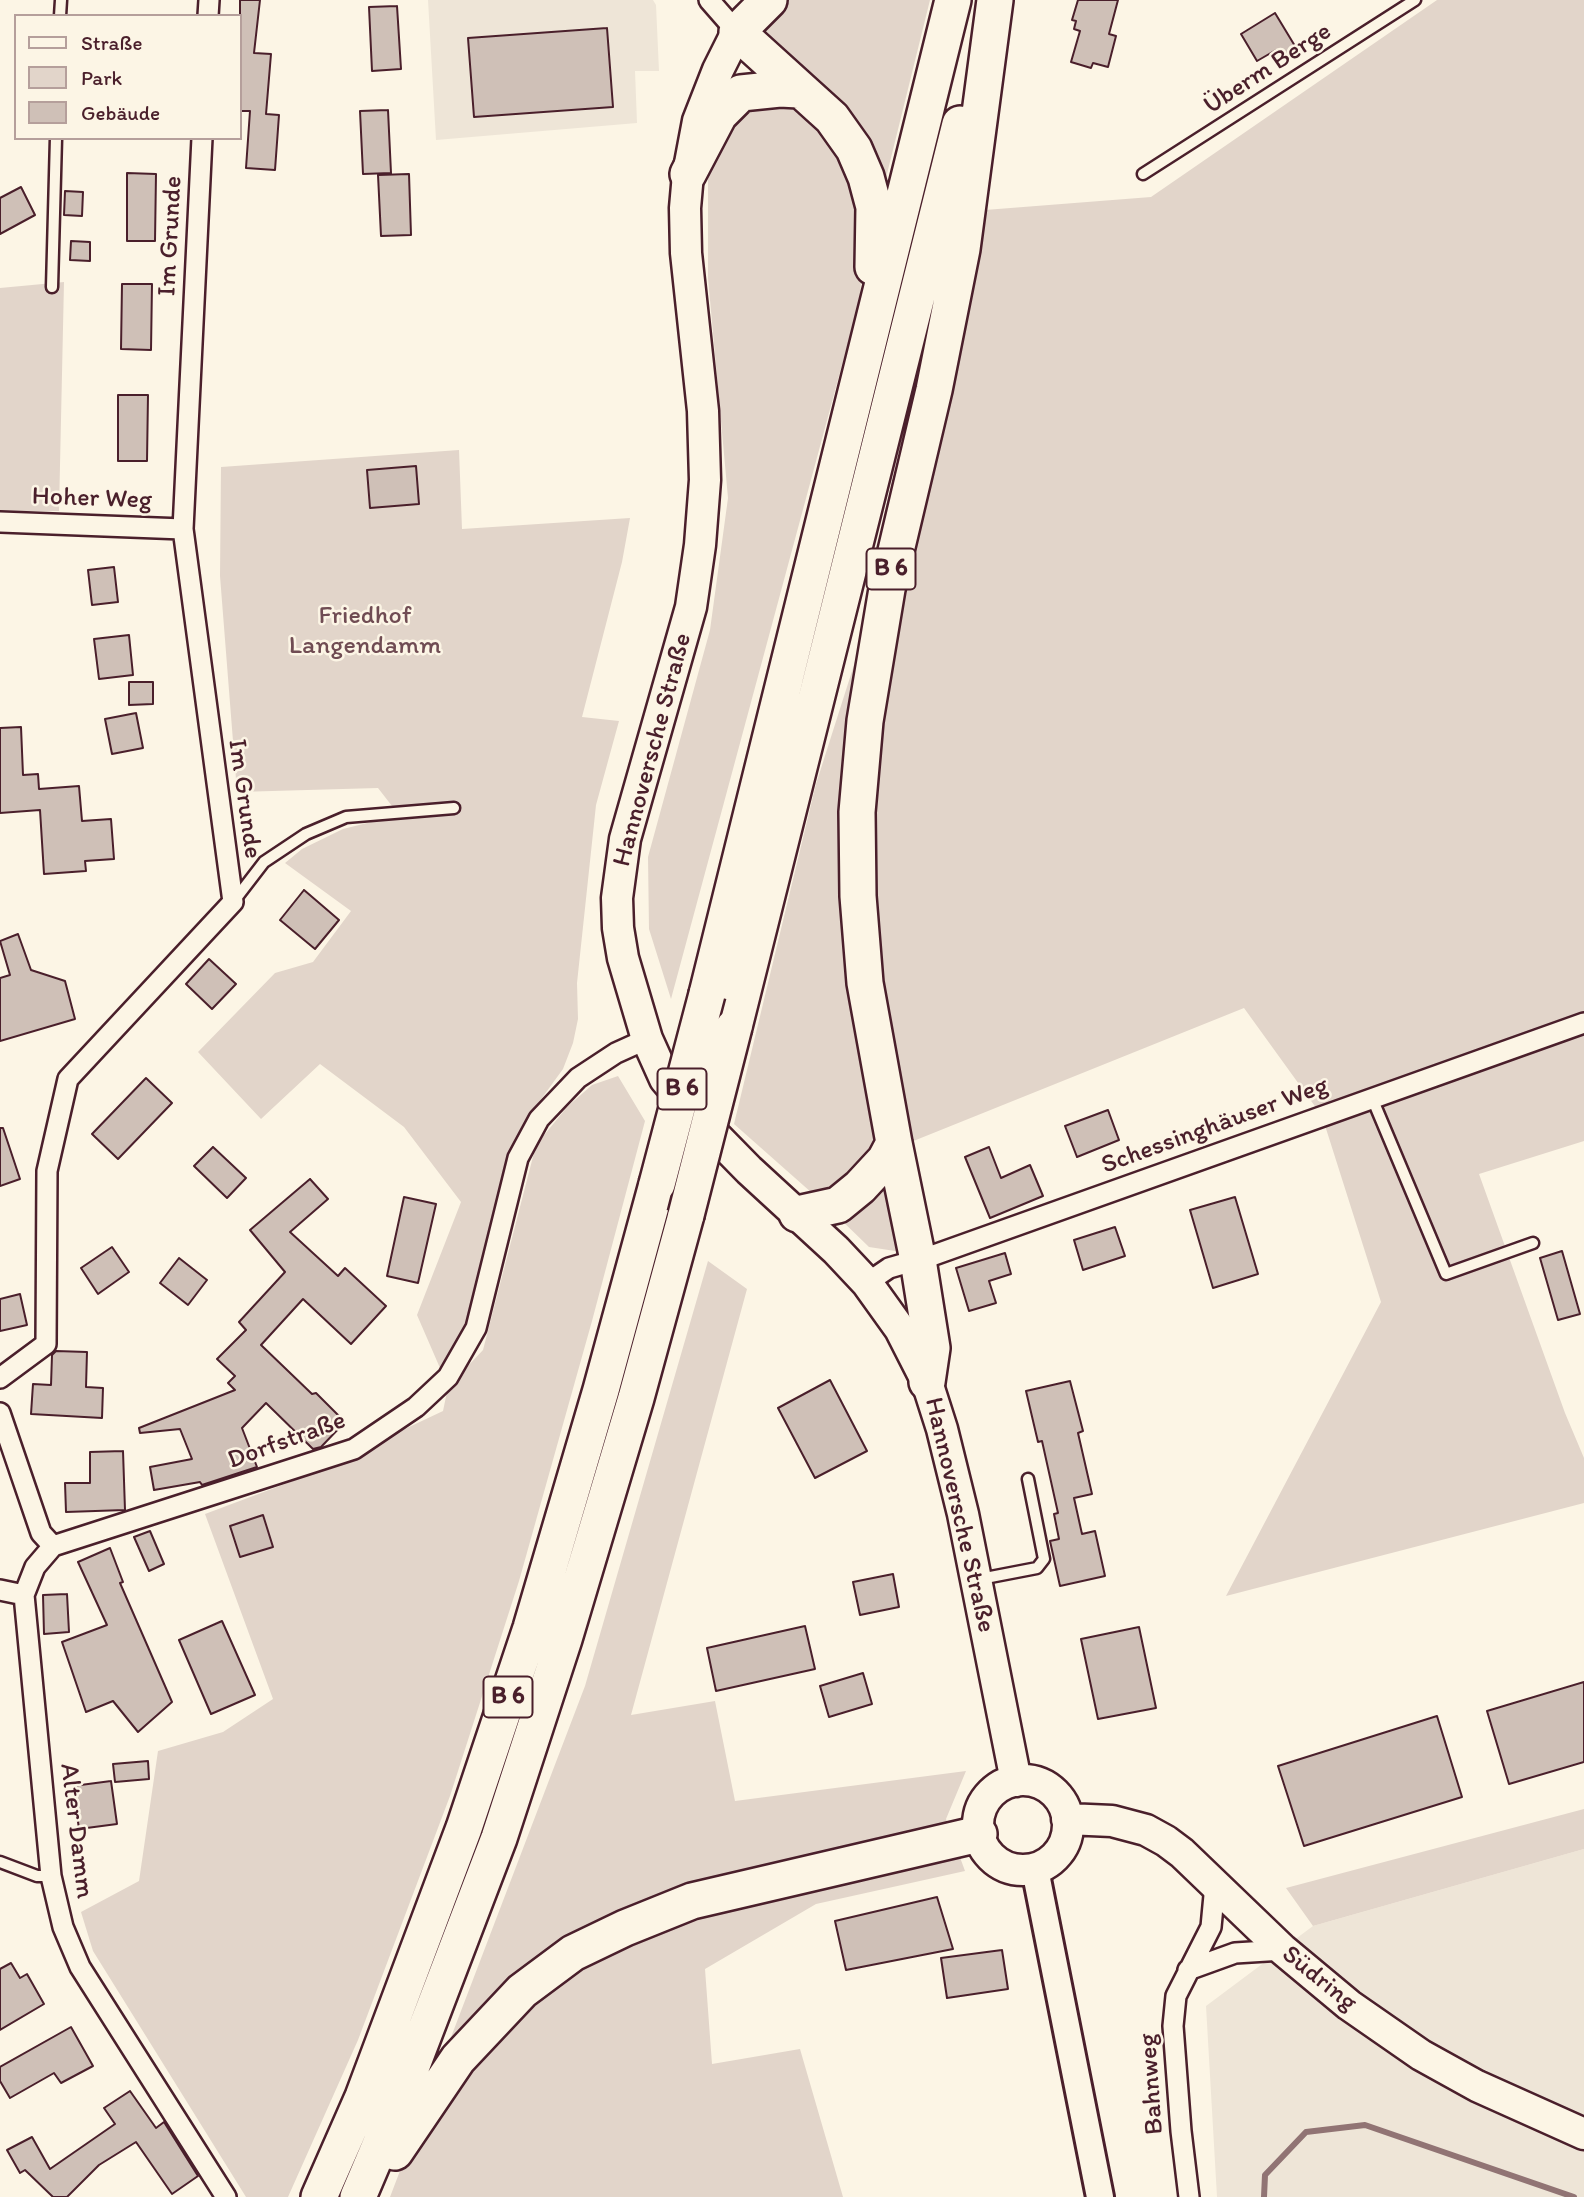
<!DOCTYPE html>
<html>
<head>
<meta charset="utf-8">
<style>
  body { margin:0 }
  #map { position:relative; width:1584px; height:2197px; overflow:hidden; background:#fcf5e5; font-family:Itim,sans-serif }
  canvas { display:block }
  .legend { position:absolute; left:14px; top:14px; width:228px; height:126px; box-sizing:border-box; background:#fcf5e5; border:2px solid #b59f9b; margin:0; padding:9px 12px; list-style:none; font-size:21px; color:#4a1f2b }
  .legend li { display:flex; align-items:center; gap:14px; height:35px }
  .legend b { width:35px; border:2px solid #b59f9b }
</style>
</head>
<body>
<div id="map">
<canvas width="1584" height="2197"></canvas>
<ul class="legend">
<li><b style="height:9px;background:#fcf5e5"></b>Straße</li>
<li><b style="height:19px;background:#e2d5ca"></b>Park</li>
<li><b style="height:19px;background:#cfc0b7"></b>Gebäude</li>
</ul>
</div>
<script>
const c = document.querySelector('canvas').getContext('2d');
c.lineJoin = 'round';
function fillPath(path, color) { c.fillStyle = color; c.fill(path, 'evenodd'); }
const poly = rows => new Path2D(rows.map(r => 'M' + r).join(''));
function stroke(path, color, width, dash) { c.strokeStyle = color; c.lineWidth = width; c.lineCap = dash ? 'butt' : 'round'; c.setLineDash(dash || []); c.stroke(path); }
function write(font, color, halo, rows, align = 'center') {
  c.font = font + ' Itim,sans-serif'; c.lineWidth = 5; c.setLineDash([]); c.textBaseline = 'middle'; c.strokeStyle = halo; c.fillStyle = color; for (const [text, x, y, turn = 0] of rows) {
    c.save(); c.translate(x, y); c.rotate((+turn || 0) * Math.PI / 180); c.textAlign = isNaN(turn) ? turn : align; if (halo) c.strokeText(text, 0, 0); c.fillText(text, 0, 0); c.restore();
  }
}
fillPath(poly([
  [428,0,653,0,656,5,659,71,635,71,637,123,436,140],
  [1584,1849,1584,2197,1217,2197,1206,2006,1313,1926]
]), '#eee5d7');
fillPath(poly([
  [787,0,930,0,885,182,757,26],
  [1437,0,1584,0,1584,1141,1479,1174,1565,1413,1584,1458,1584,1503,1226,1596,1381,1302,1322,1116,1244,1008,906,1144,828,1189,812,1193,734,1124,816,784,972,295,985,210,1151,197],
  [760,98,804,107,848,161,865,213,860,298,671,999,649,929,648,857,710,630,728,498,708,278,708,172,727,119],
  [64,282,59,511,0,511,0,288],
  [459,450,462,529,630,518,622,562,582,717,619,721,596,805,577,983,578,1019,573,1043,563,1069,531,1113,510,1149,466,1323,440,1368,417,1315,461,1202,404,1127,320,1064,261,1119,198,1052,275,973,313,962,351,911,285,863,302,849,343,829,399,815,378,788,237,792,220,576,221,467],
  [618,1076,645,1121,592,1321,519,1581,450,1796,358,2040,288,2197,246,2197,93,1951,81,1912,139,1881,158,1751,223,1732,273,1699,205,1514,301,1478,443,1411,448,1387,483,1350,536,1145,567,1107,592,1085],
  [888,1171,904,1249,895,1251,869,1247,835,1214],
  [708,1261,747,1289,631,1715,715,1701,735,1801,966,1771,946,1819,965,1871,816,1904,705,1969,712,2064,800,2049,843,2197,390,2197,585,1686],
  [1584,1809,1584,1849,1313,1926,1286,1888]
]), '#e2d5ca');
stroke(poly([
  [1264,2197,1265,2175,1306,2132,1365,2125,1574,2197]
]), '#917474', 6);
const building = poly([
  [240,0,260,0,254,53,271,54,266,114,279,115,275,170,246,168,250,111,240,111,240,0],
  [1078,0,1118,0,1109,34,1116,36,1108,67,1093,63,1091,68,1071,62,1080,31,1074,29,1076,21,1072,20,1078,0],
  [397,6,401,69,372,71,369,7,397,6],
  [1275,13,1298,51,1283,60,1276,50,1257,61,1241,34,1275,13],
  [607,28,613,107,474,117,468,38,607,28],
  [388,110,391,173,363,174,360,111,388,110],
  [127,173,156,174,155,241,127,241,127,173],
  [409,174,411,235,381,236,378,175,409,174],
  [21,187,35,215,0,234,0,198,21,187],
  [65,191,83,192,82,216,64,215,65,191],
  [71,241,90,242,90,261,70,260,71,241],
  [122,284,152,284,151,350,121,349,122,284],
  [118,395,148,395,147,461,118,461,118,395],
  [416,466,419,504,370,508,367,470,416,466],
  [114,567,118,602,92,605,88,570,114,567],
  [129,635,133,675,99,679,94,639,129,635],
  [129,682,153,682,153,704,129,705,129,682],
  [136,713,143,748,112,754,105,719,136,713],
  [21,727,23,775,38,774,39,789,79,786,82,821,111,819,114,859,85,861,86,871,44,874,40,810,0,813,0,728,21,727],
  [304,890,339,920,315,949,280,920,304,890],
  [18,934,31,970,65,981,75,1019,0,1041,0,978,10,975,0,941,18,934],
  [209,959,236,984,212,1009,186,984,209,959],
  [146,1078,172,1103,118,1159,92,1134,146,1078],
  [1108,1110,1119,1140,1077,1157,1065,1126,1108,1110],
  [0,1128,3,1128,20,1179,0,1186,0,1128],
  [213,1147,246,1178,227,1198,194,1166,213,1147],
  [989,1147,1001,1178,1030,1165,1043,1196,990,1218,965,1157,989,1147],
  [310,1179,328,1199,290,1232,338,1276,345,1268,386,1306,351,1344,303,1299,261,1345,312,1394,316,1393,345,1422,321,1447,313,1449,266,1403,242,1428,257,1467,202,1485,200,1482,154,1490,150,1467,192,1459,180,1429,140,1433,139,1428,235,1390,228,1383,235,1376,217,1359,246,1330,239,1322,285,1272,250,1230,310,1179],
  [404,1197,436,1204,418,1283,387,1276,404,1197],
  [1235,1197,1258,1274,1213,1288,1190,1210,1235,1197],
  [1115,1227,1125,1256,1083,1270,1074,1240,1115,1227],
  [112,1247,129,1272,98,1294,81,1268,112,1247],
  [1562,1251,1580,1314,1558,1320,1540,1258,1562,1251],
  [1005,1253,1011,1274,989,1281,996,1303,969,1311,956,1268,1005,1253],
  [179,1258,207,1280,188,1305,160,1283,179,1258],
  [20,1294,27,1325,0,1331,0,1299,20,1294],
  [56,1351,87,1352,86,1387,103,1388,102,1418,31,1414,33,1384,51,1385,52,1355,56,1351],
  [830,1380,867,1451,815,1478,778,1408,830,1380],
  [1070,1381,1083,1431,1078,1433,1092,1494,1074,1498,1082,1534,1095,1531,1105,1576,1060,1586,1050,1541,1059,1539,1054,1514,1058,1513,1042,1441,1038,1442,1026,1391,1070,1381],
  [123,1451,125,1510,66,1512,65,1483,90,1483,90,1452,123,1451],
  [263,1515,273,1547,240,1557,230,1526,263,1515],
  [150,1531,164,1564,149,1571,134,1537,150,1531],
  [110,1548,123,1582,120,1583,172,1702,138,1732,113,1701,86,1712,62,1642,107,1625,78,1562,110,1548],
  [893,1574,899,1607,860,1615,853,1582,893,1574],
  [67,1594,69,1632,44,1634,43,1595,67,1594],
  [222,1621,255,1695,211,1714,179,1640,222,1621],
  [805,1626,815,1669,716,1691,707,1648,805,1626],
  [1139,1627,1156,1708,1098,1719,1081,1639,1139,1627],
  [863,1673,872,1704,829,1717,820,1686,863,1673],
  [1584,1682,1584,1762,1509,1784,1487,1711,1584,1682],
  [1437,1716,1462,1797,1304,1846,1278,1766,1437,1716],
  [148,1761,149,1779,115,1782,113,1764,148,1761],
  [111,1781,117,1824,79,1829,73,1786,111,1781],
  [937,1897,953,1949,846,1970,835,1921,937,1897],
  [1002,1950,1008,1989,947,1998,941,1958,1002,1950],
  [11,1963,20,1978,27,1974,44,2004,0,2030,0,1969,11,1963],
  [71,2027,93,2066,61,2083,54,2073,10,2098,0,2081,0,2067,71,2027],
  [130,2091,156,2128,164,2122,198,2176,172,2194,136,2142,99,2165,67,2197,53,2197,25,2170,20,2173,7,2150,32,2137,50,2169,115,2124,104,2108,130,2091]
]);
fillPath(building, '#cfc0b7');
stroke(building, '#4a1f2b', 2);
const lane = poly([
  [60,16,61,0],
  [1143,174,1415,0],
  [52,287,56,138],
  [234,901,264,862,306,834,346,817,454,808],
  [1372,1098,1446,1274,1533,1243],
  [980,1579,1037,1568,1044,1559,1028,1479],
  [0,1862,37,1876,51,1876]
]);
const street = poly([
  [709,0,737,32],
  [208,16,209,0],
  [0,522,183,529],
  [867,1283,889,1268,934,1255,1584,1023],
  [0,1378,46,1344,47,1171,68,1079,233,902,183,529,202,138],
  [0,1413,41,1533,53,1546],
  [0,1590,24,1595,35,1567,53,1546,354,1449,416,1407,448,1377,476,1328,518,1158,539,1119,578,1078,616,1053,647,1039],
  [24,1595,51,1876,63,1927,80,1967,226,2197],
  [1188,1970,1235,1953,1283,1950],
  [1189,2197,1181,2131,1173,2026,1176,1996,1211,1927,1215,1885]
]);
const secondary = poly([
  [1035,1869,1100,2197]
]);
const primary = poly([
  [737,32,718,70,698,121,688,174,685,208,686,253,703,411,705,480,700,545,691,607,625,839,617,898,618,928,623,958,647,1039,665,1079,697,1117,749,1170,836,1250,867,1283,900,1329,927,1382,942,1429,963,1514,1016,1781],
  '978 1825a45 45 0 1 1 90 0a45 45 0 1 1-90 0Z',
  [1067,1819,1112,1821,1146,1830,1166,1841,1182,1853,1283,1950,1349,2005,1421,2055,1477,2086,1584,2134]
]);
const highway = poly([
  [769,0,737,32,832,118,854,149,866,177,874,207,873,267],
  [688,174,719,115,741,93,780,89,799,90],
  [707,994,953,0],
  [734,1027,960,124],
  [797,1214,838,1205,860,1187,885,1160,894,1143],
  [927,1382,932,1348,918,1260,894,1143,865,983,858,896,857,812,865,721,887,589,934,390,962,249,995,0],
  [395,2152,458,2059,522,1991,573,1953,625,1928,692,1901,979,1834],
  [319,2197,363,2097,464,1828,531,1628,601,1390,657,1184],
  [358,2197,395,2110,499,1838,564,1639,636,1398,686,1215]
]);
stroke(lane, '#4a1f2b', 15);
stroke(street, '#4a1f2b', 24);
stroke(secondary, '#4a1f2b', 32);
stroke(primary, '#4a1f2b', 35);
stroke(highway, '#4a1f2b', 40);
stroke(lane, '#fcf5e5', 10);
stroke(street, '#fcf5e5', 19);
stroke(secondary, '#fcf5e5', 26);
stroke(primary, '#fcf5e5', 30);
stroke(highway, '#fcf5e5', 35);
const highwayBridge = poly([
  [657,1184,707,994],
  [686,1215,734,1027]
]);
stroke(highwayBridge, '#4a1f2b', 40, []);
stroke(highwayBridge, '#fcf5e5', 35);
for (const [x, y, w] of [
  [891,569,49],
  [682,1089,49],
  [508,1697,49]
]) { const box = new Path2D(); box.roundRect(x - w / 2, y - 20.5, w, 41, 5); c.fillStyle = '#fcf5e5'; c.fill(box); stroke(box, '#4a1f2b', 2); }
write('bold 24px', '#4a1f2b', null, [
  ["B 6",891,569],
  ["B 6",682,1089],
  ["B 6",508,1697]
]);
write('26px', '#4a1f2b', '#fcf5e5', [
  ["Überm Berge",1268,69,-33],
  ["Im Grunde",171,236,-87],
  ["Hoher Weg",92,499,2],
  ["Hannoversche Straße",653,750,-75],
  ["Im Grunde",244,799,82],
  ["Schessinghäuser Weg",1215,1126,-20],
  ["Dorfstraße",287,1441,-20],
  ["Hannoversche Straße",959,1515,77],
  ["Alter Damm",76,1831,83],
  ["Südring",1319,1979,39],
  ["Bahnweg",1152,2084,-94]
]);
write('26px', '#704c53', '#fcf5e5', [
  ["Friedhof",365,616],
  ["Langendamm",365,646]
]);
</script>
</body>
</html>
